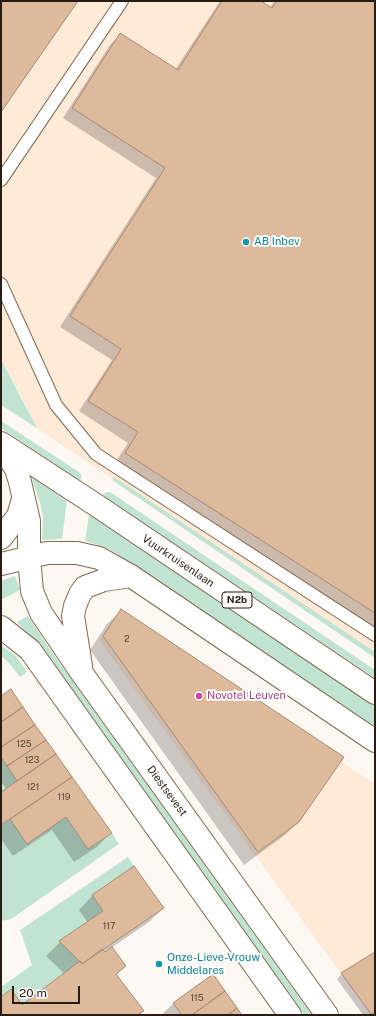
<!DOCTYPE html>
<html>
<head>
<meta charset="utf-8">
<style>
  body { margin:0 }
  #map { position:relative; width:376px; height:1016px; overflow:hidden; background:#fef8f3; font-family:"Public Sans",sans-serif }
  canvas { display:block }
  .frame { position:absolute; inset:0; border:2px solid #281d14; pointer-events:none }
  .scale { position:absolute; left:12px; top:986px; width:68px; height:18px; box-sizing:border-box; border:2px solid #281d14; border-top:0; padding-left:5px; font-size:12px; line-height:14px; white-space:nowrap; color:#281d14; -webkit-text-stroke:3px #fff; paint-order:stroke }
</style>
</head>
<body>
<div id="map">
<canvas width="376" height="1016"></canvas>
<div class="frame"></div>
<div class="scale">20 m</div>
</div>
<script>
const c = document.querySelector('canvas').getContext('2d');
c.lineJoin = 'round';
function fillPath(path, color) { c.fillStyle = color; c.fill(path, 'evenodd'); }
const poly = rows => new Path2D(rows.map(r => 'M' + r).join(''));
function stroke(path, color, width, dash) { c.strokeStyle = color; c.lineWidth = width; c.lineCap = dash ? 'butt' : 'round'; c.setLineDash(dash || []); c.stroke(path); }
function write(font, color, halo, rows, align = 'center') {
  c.font = font + ' "Public Sans",sans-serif'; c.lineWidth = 4; c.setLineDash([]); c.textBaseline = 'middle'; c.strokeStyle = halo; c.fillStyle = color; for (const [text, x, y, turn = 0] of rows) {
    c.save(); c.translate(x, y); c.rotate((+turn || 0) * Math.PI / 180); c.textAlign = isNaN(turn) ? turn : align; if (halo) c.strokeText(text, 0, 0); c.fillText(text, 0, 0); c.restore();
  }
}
fillPath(poly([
  [1,1,375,1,375,655,38,429,1,359],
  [117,614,375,784,375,1015,371,1015,99,640]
]), '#ffe9d7');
fillPath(poly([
  [1,359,22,400,38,429,1,405],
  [1,421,79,472,82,475,80,481,1,428],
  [114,477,375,652,375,658,112,480],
  [33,478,67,501,62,539,42,540,43,517,40,503,32,479],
  [107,492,110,492,375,670,375,678,105,497,103,494],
  [89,515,92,516,375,706,375,728,111,550,101,546,85,541],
  [15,576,20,590,1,600,1,581],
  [28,616,49,648,312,1015,304,1015,45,651,17,622],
  [2,646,16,656,27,672,20,677,8,662,1,656],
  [1,757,17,781,1,792],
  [66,817,88,849,112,833,119,844,11,919,1,921,1,825,10,819],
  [128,857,134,866,92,895,103,911,59,941,80,961,22,1005,11,990,1,997,1,987,32,965,20,930]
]), '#c1e4d2');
fillPath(poly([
  [220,1,259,1,270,8,274,1,375,1,375,629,115,463,128,443,79,411,112,360,60,327,156,178,63,118,110,45,120,35,175,70],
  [121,611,299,821,285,835,244,865,90,650,107,624],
  [1,697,71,778,110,833,97,847,74,862,52,830,13,856,1,839,1,794,7,790,1,782],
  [134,867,163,908,149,922,111,948,125,966,116,975,142,1011,138,1015,1,1015,1,998,22,1006,65,974,46,956,60,942,88,923,79,910,92,896],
  [375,953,375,1012,371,1015,363,1015,337,979,342,974],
  [213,975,241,1015,165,1015,163,1013,173,1004]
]), '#0003');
const building = poly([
  [1,1,78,1,1,112,1,1],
  [222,1,261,1,272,8,277,1,375,1,375,613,125,453,138,432,88,401,121,349,70,316,165,168,72,108,120,33,178,70,222,1],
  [121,609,344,757,299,822,258,852,103,636,121,609],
  [11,689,23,707,1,722,1,696,11,689],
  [23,707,35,725,1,747,1,722,23,707],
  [35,725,46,740,7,766,1,757,1,747,35,725],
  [46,740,56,754,17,781,7,766,46,740],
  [56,754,72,777,1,825,1,792,56,754],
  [72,777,112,833,88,849,66,817,27,844,10,819,72,777],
  [134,866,164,908,82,964,59,941,103,911,92,895,134,866],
  [112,947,126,966,116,974,144,1011,137,1015,1,1015,1,997,11,989,22,1005,80,961,82,964,102,949,105,952,112,947],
  [375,952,375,1012,371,1014,341,973,375,952],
  [213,974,225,991,192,1015,182,1015,173,1003,213,974],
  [225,991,237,1008,228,1015,192,1015,225,991],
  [237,1008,242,1015,228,1015,237,1008]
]);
fillPath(building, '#deba9d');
stroke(building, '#a78b74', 1);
const service = poly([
  [1,180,122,1],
  [1,284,56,405,96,454,375,635]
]);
const secondary = poly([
  [29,557,32,591,41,613,81,672,327,1015],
  [1,627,30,650,290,1015],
  [81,666,73,616,75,606,80,594,85,587,104,580,131,576]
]);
const primary = poly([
  [1,443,99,507,375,693],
  [1,446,16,469,20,482,29,521,29,557],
  [1,538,18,516,23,499],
  [1,564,47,553,77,553,99,558,131,576,375,741]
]);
stroke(service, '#816851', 14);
stroke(secondary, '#816851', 24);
stroke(primary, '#816851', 24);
stroke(service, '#fff', 12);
stroke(secondary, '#fff', 22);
stroke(primary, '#fff', 22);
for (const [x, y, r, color] of [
  [246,242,4,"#0f9aa8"],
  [199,696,4,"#d1479c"],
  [159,964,4,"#0f9aa8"]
]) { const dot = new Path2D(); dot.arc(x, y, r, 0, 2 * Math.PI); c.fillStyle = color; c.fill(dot); stroke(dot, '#fff', 1.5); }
write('9px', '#564436', null, [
  ["2",127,639],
  ["125",24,744],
  ["123",32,760],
  ["121",33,787],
  ["119",64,797],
  ["117",109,926],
  ["115",197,998]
]);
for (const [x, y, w] of [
  [237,600,30]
]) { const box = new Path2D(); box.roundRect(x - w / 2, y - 8, w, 16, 3); c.fillStyle = '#fff'; c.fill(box); stroke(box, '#281d14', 1); }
write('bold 10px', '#281d14', null, [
  ["N2b",237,600]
]);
write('11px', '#0d838f', '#fff', [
  ["AB Inbev",254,242],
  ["Onze-Lieve-Vrouw",167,958],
  ["Middelares",167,971]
], 'left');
write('11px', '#281d14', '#fff', [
  ["Vuurkruisenlaan",178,561,34],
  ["Diestsevest",167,791,54]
]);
write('11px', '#b23c85', '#fff', [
  ["Novotel Leuven",207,696]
], 'left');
</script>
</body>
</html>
